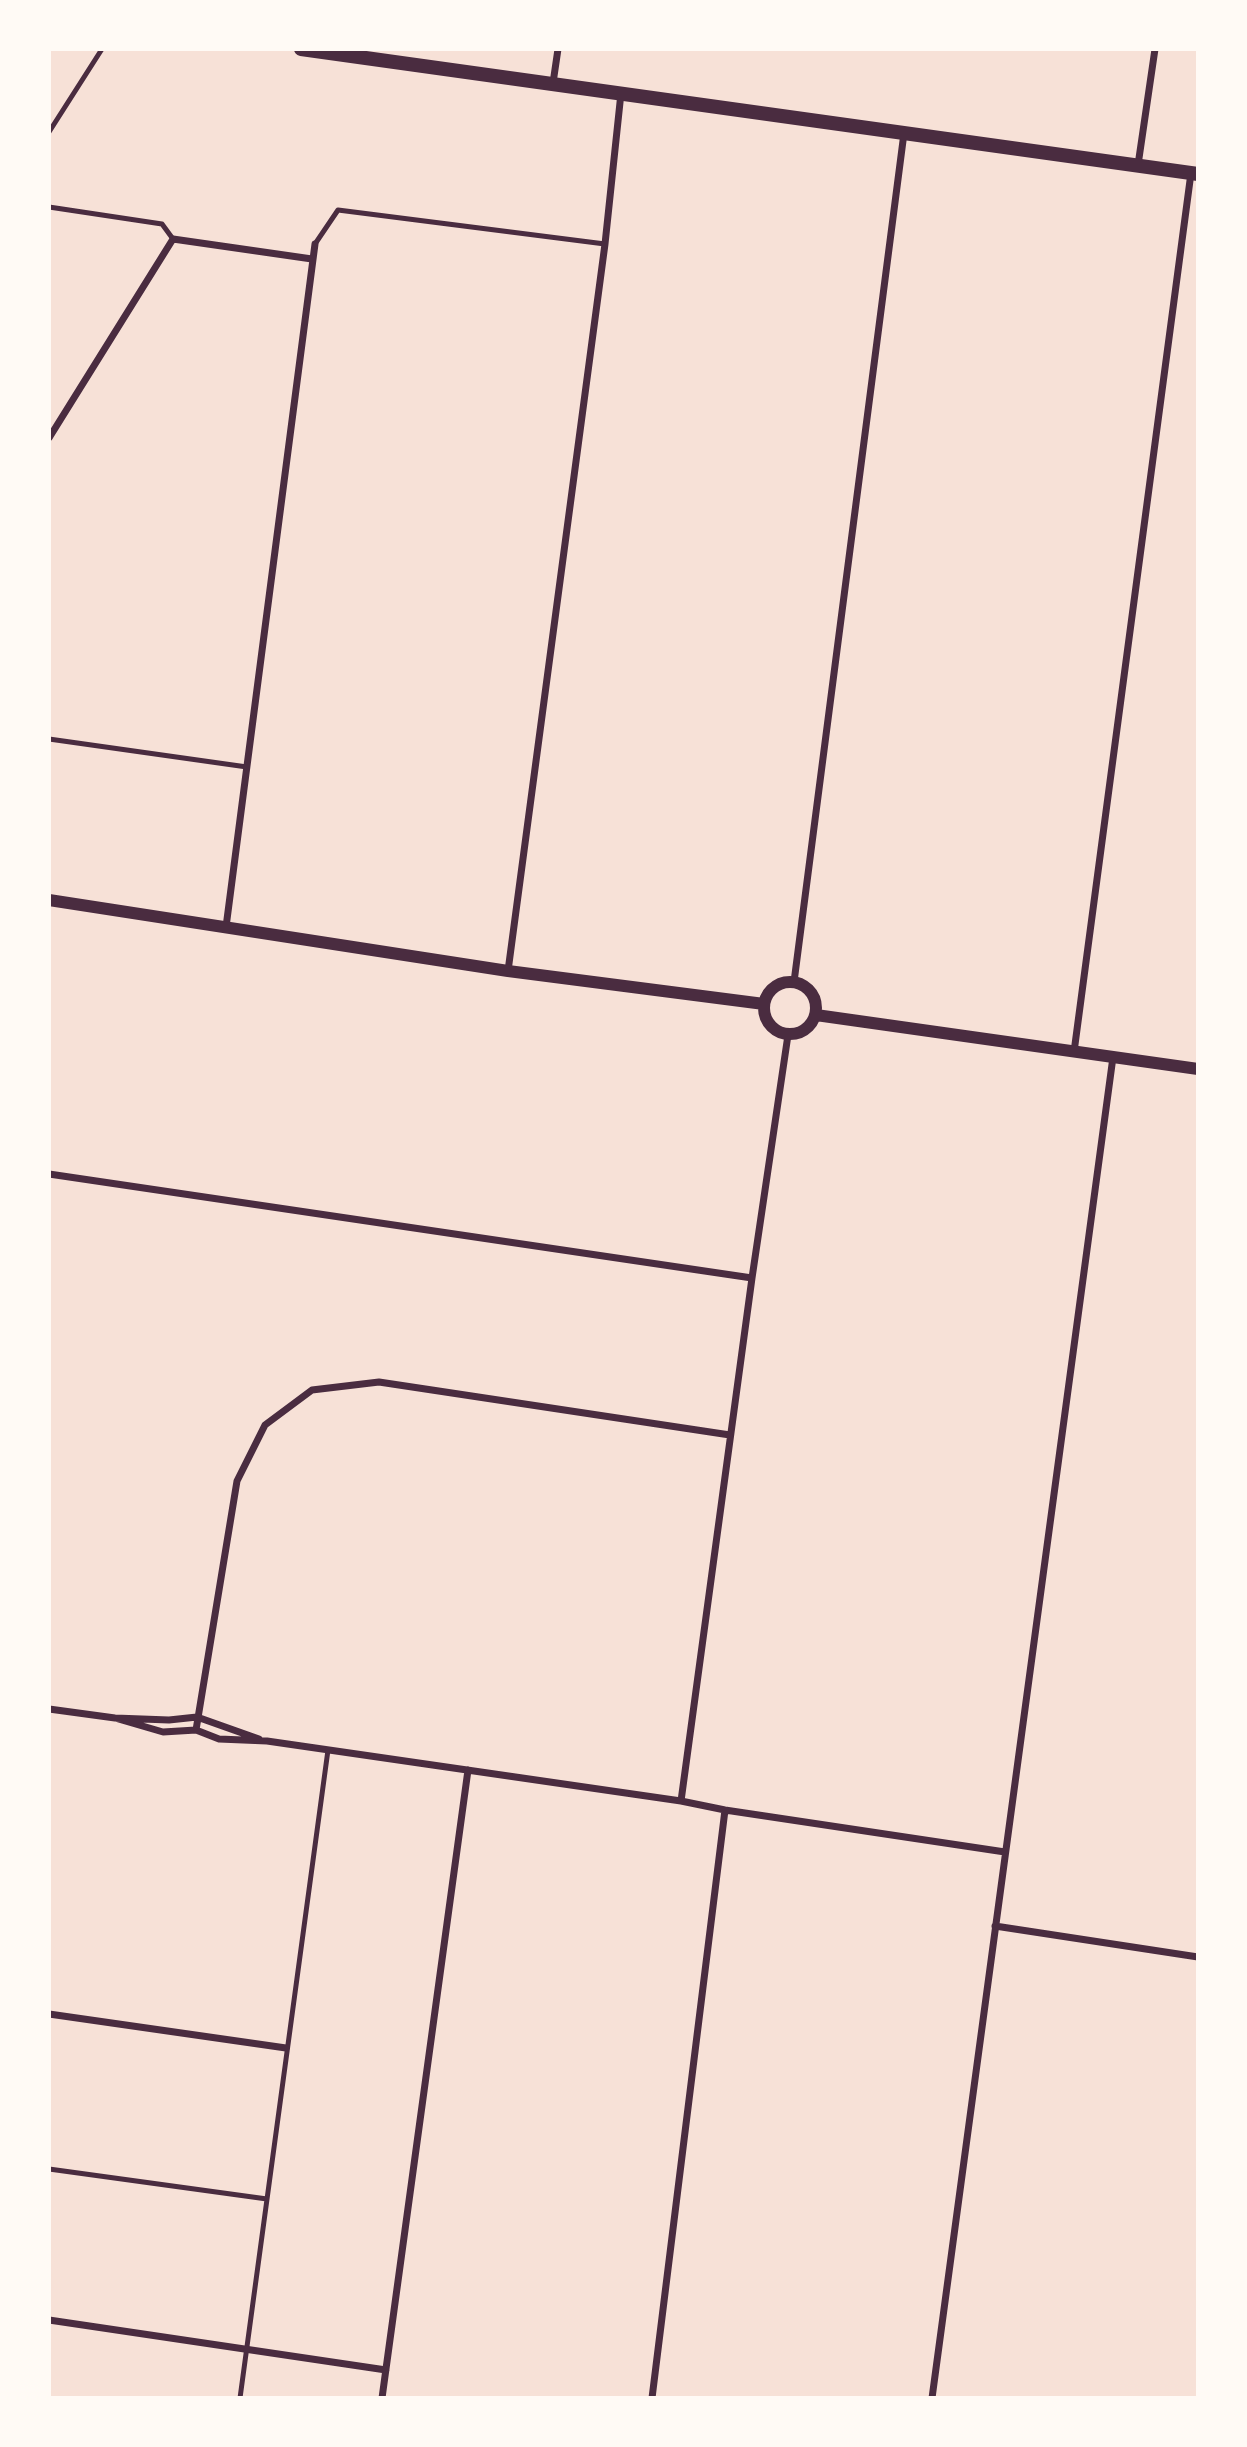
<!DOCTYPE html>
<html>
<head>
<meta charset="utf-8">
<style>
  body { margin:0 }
  #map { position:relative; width:1247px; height:2447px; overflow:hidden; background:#f7e1d7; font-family:"Times New Roman",serif }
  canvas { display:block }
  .frame { position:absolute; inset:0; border:51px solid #fffaf5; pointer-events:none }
</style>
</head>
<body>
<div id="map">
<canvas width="1247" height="2447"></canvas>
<div class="frame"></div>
</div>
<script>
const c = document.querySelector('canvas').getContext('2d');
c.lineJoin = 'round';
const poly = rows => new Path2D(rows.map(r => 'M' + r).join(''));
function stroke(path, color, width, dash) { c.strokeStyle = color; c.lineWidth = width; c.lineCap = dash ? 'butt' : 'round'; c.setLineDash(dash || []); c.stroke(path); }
stroke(poly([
  [49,132,102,49],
  [49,207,162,224,173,239],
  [315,244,338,210,605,244],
  [49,739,247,767],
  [49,2169,267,2199],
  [240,2398,328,1750]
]), '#4a2c40', 5);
stroke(poly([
  [553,83,558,49],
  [1138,165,1155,49],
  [49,438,173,239,312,259],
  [226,927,315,244],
  [508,971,605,244,621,93],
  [794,982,904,133],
  [1074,1052,1191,173],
  [49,1174,752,1278],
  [49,1709,115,1718,169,1720,197,1717,259,1739],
  [115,1718,163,1732,196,1730,219,1739,267,1741,681,1801,725,1810,1005,1852],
  [196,1730,237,1481,265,1425,312,1390,379,1382,730,1435],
  [681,1801,752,1278,788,1035],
  [995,1926,1198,1957],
  [49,2014,286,2048],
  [49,2320,386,2370],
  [382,2398,468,1770],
  [652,2398,725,1810],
  [932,2398,1113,1057]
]), '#4a2c40', 7);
stroke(poly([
  [49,900,508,971,764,1004],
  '764 1008a26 26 0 1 1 52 0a26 26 0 1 1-52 0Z',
  [816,1015,1198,1069]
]), '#4a2c40', 12);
stroke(poly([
  [301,49,1198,174]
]), '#4a2c40', 14);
</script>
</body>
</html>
